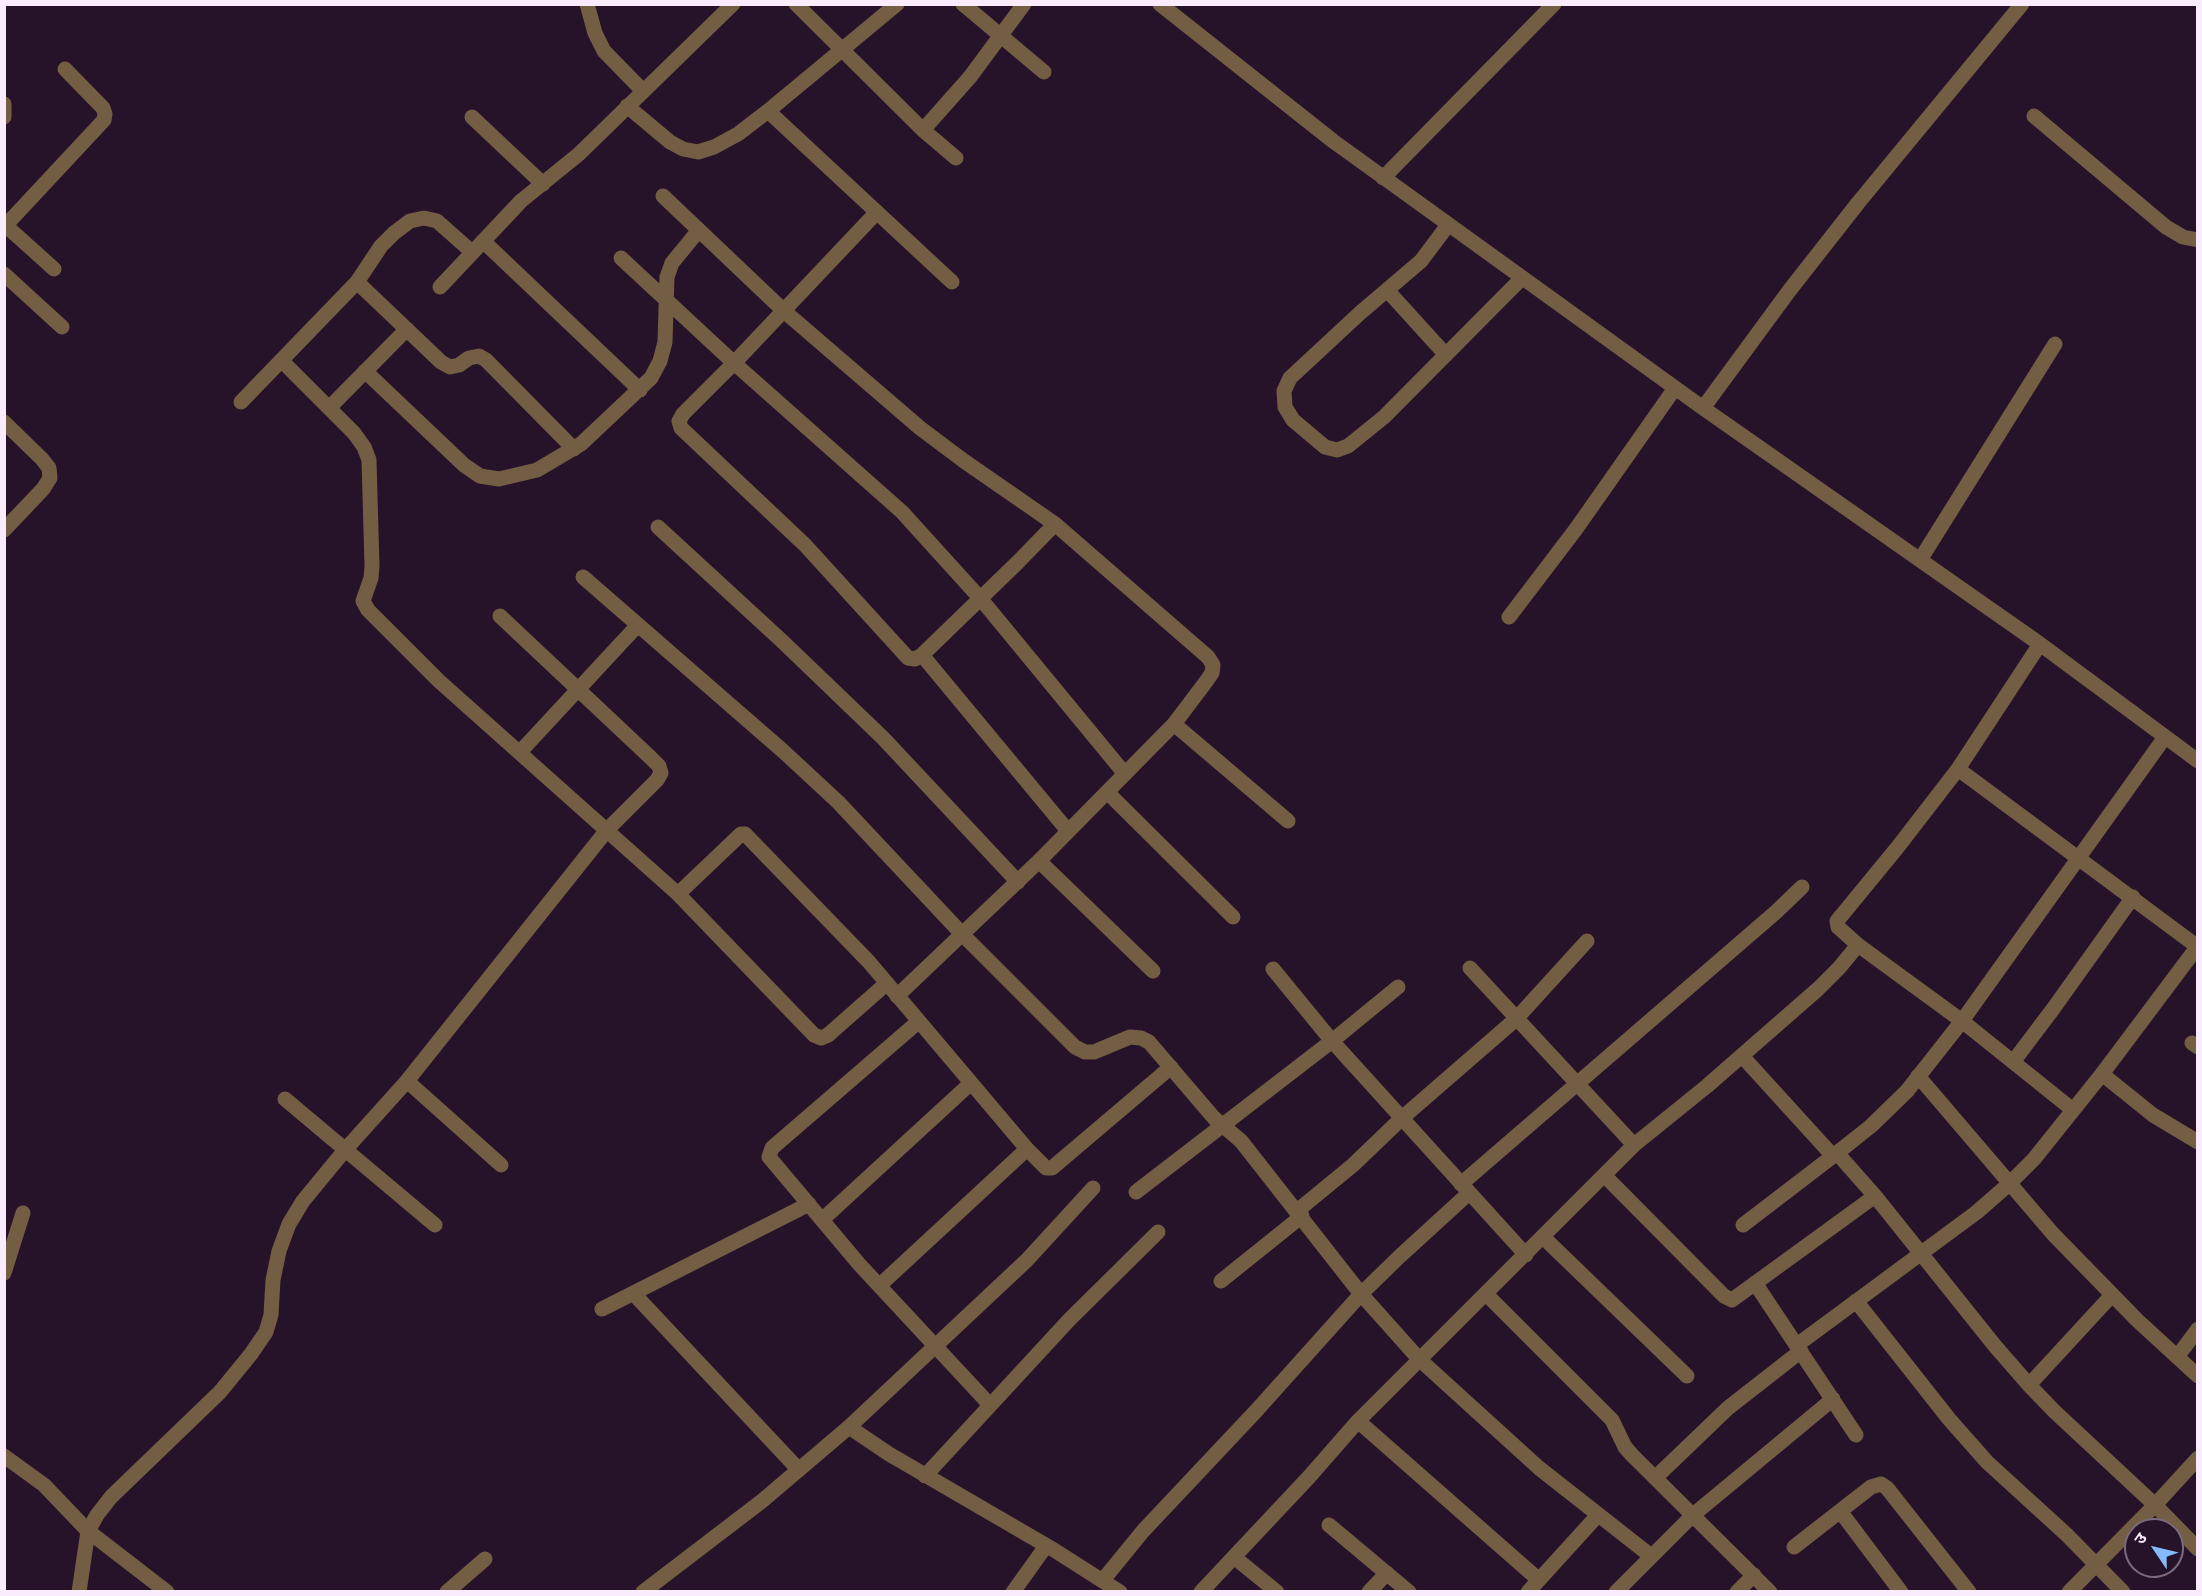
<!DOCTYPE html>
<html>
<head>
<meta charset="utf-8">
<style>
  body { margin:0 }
  #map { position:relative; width:2202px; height:1596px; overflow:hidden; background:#26132a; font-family:"Space Grotesk","Noto Sans Devanagari",sans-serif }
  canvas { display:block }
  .frame { position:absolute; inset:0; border:6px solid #faecfc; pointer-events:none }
  .north { position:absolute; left:2124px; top:1518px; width:60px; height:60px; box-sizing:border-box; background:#26132a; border:2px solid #7b6a7e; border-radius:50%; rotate:305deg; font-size:16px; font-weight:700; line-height:24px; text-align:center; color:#faecfc }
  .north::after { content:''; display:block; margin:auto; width:21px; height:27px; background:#85bbfb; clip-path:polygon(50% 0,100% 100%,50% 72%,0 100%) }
</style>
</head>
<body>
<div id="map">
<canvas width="2202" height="1596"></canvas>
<div class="frame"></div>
<div class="north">उ</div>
</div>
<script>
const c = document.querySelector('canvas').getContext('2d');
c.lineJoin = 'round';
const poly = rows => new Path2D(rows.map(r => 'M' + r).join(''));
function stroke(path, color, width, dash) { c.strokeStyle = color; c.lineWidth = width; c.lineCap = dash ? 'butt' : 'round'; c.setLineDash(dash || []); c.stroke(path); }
stroke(poly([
  [587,4,595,33,604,51,643,91],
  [796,4,923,130,956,158],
  [963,4,1044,72],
  [1160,4,1333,141,1703,408,2040,644,2198,761],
  [4,104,4,117],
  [627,106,670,142,683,149,698,152,714,147,738,134,768,111,897,4],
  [768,111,952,282],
  [2034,116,2166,227,2183,237,2198,240],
  [472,117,543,184],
  [923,130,970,77,1024,4],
  [1383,178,1554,4],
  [663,196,784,311,920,428,964,461,1055,524,1208,657,1213,665,1212,673,1205,683,1174,724,1039,861,897,996],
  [877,212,734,363,683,414,679,421,681,428,805,545,908,658,915,659,922,655,1018,562,1055,524],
  [4,224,54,269],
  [6,225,104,120,105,114,103,108,65,69],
  [1448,225,1421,261,1360,313,1290,378,1284,391,1285,407,1293,420,1325,447,1337,450,1348,446,1384,417,1522,278],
  [483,241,640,390],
  [621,258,734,363,902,512,980,598,1125,774],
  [4,274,62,327],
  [357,282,441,362,450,367,459,365,469,358,479,356,486,360,574,449],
  [440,287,521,201,579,154,733,4],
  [1387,290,1446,355],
  [282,361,354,433,364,447,369,460,372,566,371,578,363,601,368,610,439,681,678,894,814,1035,821,1038,828,1035,887,983],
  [365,371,464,465,480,476,499,479,537,470,581,444,651,378,660,361,665,342,667,277,672,263,699,230],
  [241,402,357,282,381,246,394,233,410,221,424,218,437,221,472,252],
  [329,408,407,329],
  [1703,408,1789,291,1858,203,2022,4],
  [4,422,42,459,49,468,50,478,43,489,4,530],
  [658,527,782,641,883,738,1018,882],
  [1920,560,2055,344],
  [583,577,783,751,838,802,963,935,1075,1047,1085,1052,1094,1052,1130,1037,1141,1038,1149,1042,1214,1118,1241,1141,1361,1294,1419,1359,1539,1468,1651,1556],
  [1509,617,1576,529,1675,388],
  [2040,644,1958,769,1897,848,1837,921,1838,927,1858,945,1962,1021,2073,1110],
  [922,655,1068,831],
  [1174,724,1288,821],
  [520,752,637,626],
  [1958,769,2198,947],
  [1107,792,1233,917],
  [1039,861,1153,971],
  [678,894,741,834,745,834,869,962,1027,1149,1046,1168,1052,1168,1171,1067],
  [1470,968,1634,1145],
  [1273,969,1332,1041,1526,1255],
  [918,1022,772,1148,769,1157,859,1264,990,1405],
  [2192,1043,2198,1047],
  [1742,1056,1833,1156],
  [2013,1062,2053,1009,2133,897],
  [2102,1074,2153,1115,2198,1142],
  [1918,1076,2053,1234,2137,1320,2198,1376],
  [407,1081,501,1165],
  [285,1099,435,1225],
  [1837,1153,1875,1196,1995,1346,2029,1385,2054,1411,2155,1505,2198,1549],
  [1604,1175,1724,1296,1732,1300,1875,1196],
  [1461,1184,1776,912,1802,887],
  [1136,1192,1332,1041,1398,987],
  [1297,1211,1353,1165,1402,1118,1516,1019,1587,941],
  [823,1219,971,1083],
  [1743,1225,1837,1153,1871,1126,1907,1091,1962,1021,2165,737],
  [1543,1237,1687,1376],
  [4,1273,23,1213],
  [1221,1281,1302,1216],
  [1755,1283,1856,1435],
  [880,1285,1027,1149],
  [634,1294,799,1470],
  [1486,1294,1612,1420,1625,1447,1632,1455,1770,1592],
  [1856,1301,1949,1419,1987,1462,2067,1535,2123,1592],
  [602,1309,809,1204],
  [1797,1345,1977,1212,2009,1184,2034,1159,2102,1074,2198,946],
  [2177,1357,2198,1329],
  [2029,1385,2112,1295],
  [1358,1421,1539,1580],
  [849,1427,889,1454,1054,1550,1120,1592],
  [4,1456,44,1485,88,1531,167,1592],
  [925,1476,1069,1320,1158,1232],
  [1655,1478,1728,1408,1801,1351],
  [1840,1511,1901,1592],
  [1329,1525,1409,1592],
  [1794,1547,1871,1487,1881,1484,1887,1488,1969,1592],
  [1234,1557,1277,1592],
  [1103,1580,1143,1531,1256,1411,1361,1294,1399,1257,1469,1193],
  [79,1592,88,1531,97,1515,111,1497,220,1392,251,1354,266,1332,271,1315,273,1280,279,1251,289,1224,303,1201,345,1150,407,1081,607,830,657,780,661,773,659,766,651,758,500,616],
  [447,1592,485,1559],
  [643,1592,762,1501,849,1427,1027,1260,1093,1188],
  [1013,1592,1046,1546],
  [1201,1592,1309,1477,1358,1421,1634,1145,1707,1086,1818,989,1839,968,1858,945],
  [1369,1592,1387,1573],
  [1528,1592,1598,1515],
  [1616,1592,1693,1515,1833,1399],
  [1737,1592,1754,1575],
  [2069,1592,2155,1505,2198,1458]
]), '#735d43', 15);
</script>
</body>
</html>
